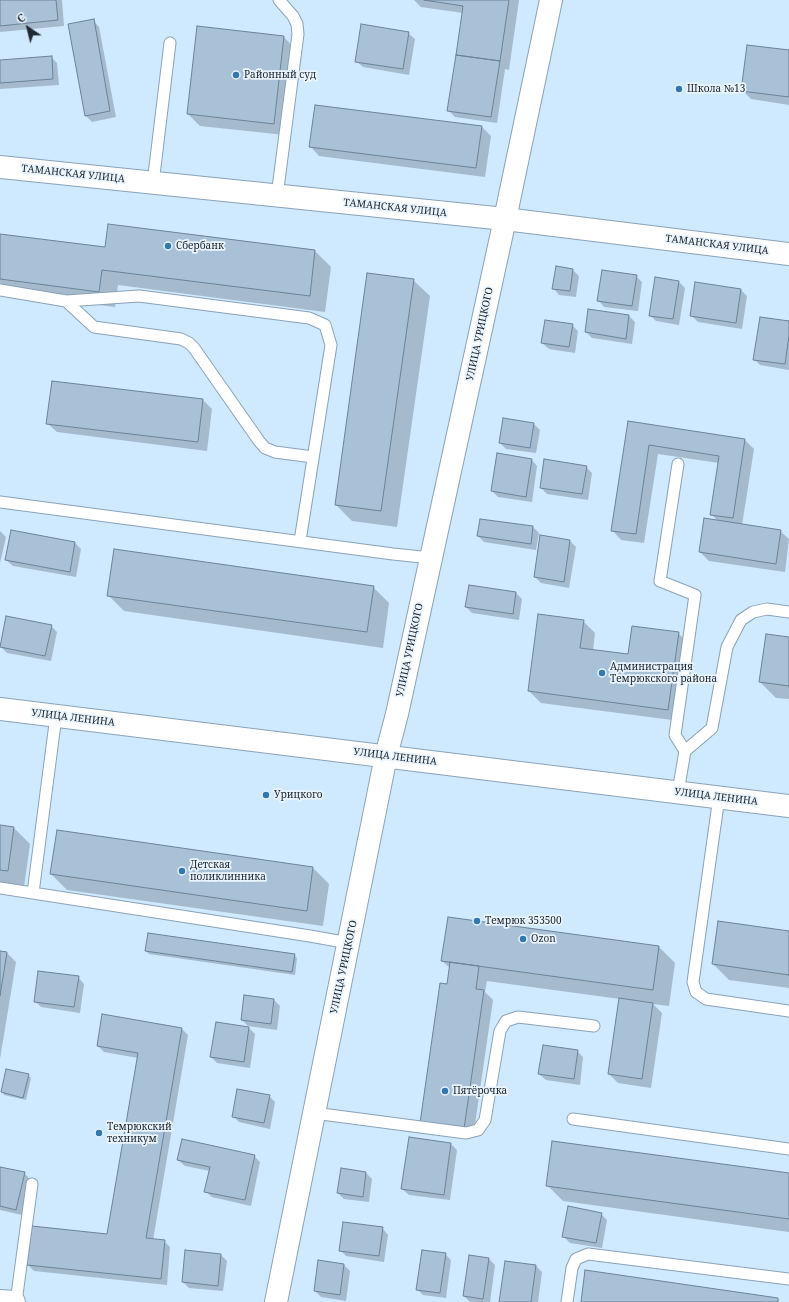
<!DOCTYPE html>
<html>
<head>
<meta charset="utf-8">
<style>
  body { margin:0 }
  #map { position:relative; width:789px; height:1302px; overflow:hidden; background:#cfe9ff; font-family:"Noto Serif",serif }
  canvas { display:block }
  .north { position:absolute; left:8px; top:8px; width:40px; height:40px; -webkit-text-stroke:3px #e9f4fd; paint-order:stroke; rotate:325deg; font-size:11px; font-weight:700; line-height:16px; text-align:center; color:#202931 }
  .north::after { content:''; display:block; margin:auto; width:14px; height:18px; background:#202931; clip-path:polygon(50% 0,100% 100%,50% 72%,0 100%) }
</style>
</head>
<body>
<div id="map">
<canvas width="789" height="1302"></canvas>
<div class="north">С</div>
</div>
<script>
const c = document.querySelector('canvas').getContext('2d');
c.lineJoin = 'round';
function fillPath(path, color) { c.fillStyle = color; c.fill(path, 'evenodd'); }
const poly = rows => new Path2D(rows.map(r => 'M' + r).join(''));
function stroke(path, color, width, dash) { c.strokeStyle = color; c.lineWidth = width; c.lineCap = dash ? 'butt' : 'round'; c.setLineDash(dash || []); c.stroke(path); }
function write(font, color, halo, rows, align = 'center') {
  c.font = font + ' "Noto Serif",serif'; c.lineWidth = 3.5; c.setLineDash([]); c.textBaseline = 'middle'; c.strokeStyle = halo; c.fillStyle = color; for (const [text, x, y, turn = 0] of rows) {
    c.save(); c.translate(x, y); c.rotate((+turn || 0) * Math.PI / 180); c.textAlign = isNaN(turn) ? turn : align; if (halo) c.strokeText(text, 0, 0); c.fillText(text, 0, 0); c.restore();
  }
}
fillPath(poly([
  [0,0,62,0,64,26,0,32],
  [414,0,519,0,509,70,505,69,497,123,455,117,449,111,463,13,421,7],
  [93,20,99,27,116,117,92,122,86,116],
  [408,33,415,39,409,75,363,67,356,61],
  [284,37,295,49,285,135,200,126,188,114],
  [789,51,789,105,751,99,742,90],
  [51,57,57,63,59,85,0,89,0,61],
  [482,127,491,136,485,177,319,156,310,146],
  [109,225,315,251,331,267,325,312,118,285,115,307,0,293,0,235,106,248],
  [573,270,579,276,576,297,559,295,553,288],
  [636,276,642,282,638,311,604,307,598,300],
  [413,280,430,296,397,527,352,521,336,505],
  [679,282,685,288,679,325,656,321,650,315],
  [741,290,747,296,742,329,698,322,692,316],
  [589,310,629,316,635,322,632,344,592,338,586,332],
  [789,322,789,370,760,365,754,359],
  [572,325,578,331,575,353,549,349,542,343],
  [203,400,212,409,207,451,57,432,47,423],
  [504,419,534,424,540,430,536,453,506,449,500,443],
  [629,422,745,440,754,449,742,525,780,531,789,539,785,572,709,561,700,552,718,521,711,514,719,463,658,454,644,543,621,540,612,530],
  [531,459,537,466,532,502,498,497,492,491],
  [586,467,592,473,588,500,547,494,541,488],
  [533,527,539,533,536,550,484,542,478,536],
  [0,531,6,537,0,563],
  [12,531,75,543,81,549,76,577,13,566,6,560],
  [569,540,576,547,569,588,541,583,535,577],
  [373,587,389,603,383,648,124,611,108,595],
  [516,593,522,599,519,620,472,613,466,607],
  [583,621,595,633,593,651,629,656,678,633,690,645,680,721,541,703,529,691],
  [51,626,57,632,51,661,7,653,1,647],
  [789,638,789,699,776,698,760,682],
  [0,826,14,828,30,844,24,887,0,884],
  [313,868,329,884,323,926,67,890,51,874],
  [448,918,659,947,675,963,669,1006,653,1004,662,1013,651,1088,618,1083,609,1074,620,999,487,981,485,992,493,1000,473,1138,431,1132,450,968,442,961],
  [789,932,789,988,729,980,713,964],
  [146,951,294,955,297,958,295,975,149,954],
  [0,952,7,953,16,962,0,1059],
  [78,977,84,984,80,1013,41,1007,35,1001],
  [245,996,274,1000,280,1006,277,1030,248,1026,242,1020],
  [249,1028,255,1034,250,1068,217,1063,211,1057],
  [182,1029,188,1035,153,1240,164,1241,170,1247,167,1285,34,1271,28,1265,108,1235,138,1058,104,1052,98,1046],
  [577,1051,583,1057,580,1085,546,1080,539,1074],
  [28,1075,31,1078,26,1100,4,1095,2,1092],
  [269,1096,275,1102,270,1129,239,1122,233,1116],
  [451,1144,457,1150,450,1200,409,1195,402,1189],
  [254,1156,260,1162,251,1206,212,1197,205,1191,210,1171,185,1166,178,1160],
  [0,1168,24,1173,30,1179,22,1215,0,1210],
  [342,1169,366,1173,372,1179,369,1202,344,1199,338,1193],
  [789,1174,789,1232,563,1201,547,1185],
  [601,1214,607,1220,602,1248,570,1243,563,1236],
  [382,1228,388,1235,384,1262,346,1256,340,1250],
  [445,1254,451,1260,446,1298,423,1295,417,1289],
  [221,1255,227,1261,223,1291,189,1288,183,1282],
  [489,1259,495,1265,490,1302,470,1302,464,1296],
  [506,1262,536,1266,542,1272,538,1302,500,1302],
  [344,1265,350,1271,346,1301,321,1297,315,1291]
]), '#0003');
const building = poly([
  [0,0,56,0,58,20,0,26,0,0],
  [424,0,509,0,500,61,456,55,463,6,424,0],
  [94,19,110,111,85,116,68,24,94,19],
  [361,24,409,32,403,69,355,62,361,24],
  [197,26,284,36,274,124,187,114,197,26],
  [747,45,789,50,789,97,741,91,747,45],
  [456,55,500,61,491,117,447,111,456,55],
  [52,56,53,79,0,83,0,60,52,56],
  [315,105,482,126,476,168,309,147,315,105],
  [108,224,315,250,310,296,102,270,99,292,0,279,0,234,105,247,108,224],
  [556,266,573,269,570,291,552,289,556,266],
  [602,270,637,275,632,306,597,301,602,270],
  [367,273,414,279,381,511,335,505,367,273],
  [655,277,679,281,673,319,649,316,655,277],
  [695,282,741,289,736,323,690,316,695,282],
  [588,309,629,315,626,339,585,332,588,309],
  [760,317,789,321,789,336,785,364,753,360,760,317],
  [545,320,573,324,569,347,541,343,545,320],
  [52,381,203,399,198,442,46,424,52,381],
  [503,418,534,423,530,448,499,443,503,418],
  [628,421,745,439,733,518,710,515,719,456,649,445,636,534,611,531,628,421],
  [497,453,532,459,526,497,491,491,497,453],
  [544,459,587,466,582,494,540,488,544,459],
  [704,518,781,530,776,564,699,552,704,518],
  [480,519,533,526,531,544,477,536,480,519],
  [11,530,75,542,70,572,5,560,11,530],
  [540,535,570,540,564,582,534,577,540,535],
  [114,549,374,586,367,632,107,596,114,549],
  [469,585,516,592,513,614,465,607,469,585],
  [538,614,584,620,580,648,628,654,632,626,679,632,668,710,528,691,538,614],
  [6,616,52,625,45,656,0,647,6,616],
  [766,634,789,637,789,686,759,682,766,634],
  [0,825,14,827,8,871,0,870,0,825],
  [57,830,313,867,307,911,50,874,57,830],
  [448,917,659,946,653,990,441,961,448,917],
  [718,921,789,931,789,975,712,964,718,921],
  [148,933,295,954,292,972,145,951,148,933],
  [0,951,7,952,0,996,0,951],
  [450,962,479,966,476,989,484,990,464,1129,420,1123,440,983,447,984,450,962],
  [38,971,79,976,74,1007,34,1002,38,971],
  [244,995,274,999,271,1024,241,1020,244,995],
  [619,998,653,1003,642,1079,608,1074,619,998],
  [102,1014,182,1028,146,1238,165,1240,161,1279,27,1265,32,1226,107,1234,138,1053,97,1046,102,1014],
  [216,1022,249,1027,244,1062,210,1057,216,1022],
  [543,1045,578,1050,574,1079,538,1074,543,1045],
  [6,1069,29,1074,23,1098,1,1092,6,1069],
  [237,1089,270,1095,264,1123,232,1117,237,1089],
  [409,1137,451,1143,444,1195,401,1189,409,1137],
  [182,1139,255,1155,245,1200,204,1192,210,1167,177,1160,182,1139],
  [552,1141,789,1173,789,1219,546,1186,552,1141],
  [0,1167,25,1172,16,1210,0,1206,0,1167],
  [341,1168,366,1172,363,1197,337,1193,341,1168],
  [568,1206,602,1213,596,1243,562,1237,568,1206],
  [343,1222,383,1227,379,1256,339,1251,343,1222],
  [185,1250,221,1254,218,1286,182,1282,185,1250],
  [422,1250,446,1253,440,1293,416,1290,422,1250],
  [469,1255,489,1258,483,1299,463,1296,469,1255],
  [318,1260,344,1264,340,1295,314,1291,318,1260],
  [505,1261,536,1265,531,1302,499,1302,505,1261],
  [585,1270,778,1298,778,1302,581,1302,585,1270]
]);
fillPath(building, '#a8c1d7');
stroke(building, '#6c8397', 1);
const lane = poly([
  [153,183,170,43],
  [277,196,298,34,297,24,293,16,279,0],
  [0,290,66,301,94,327,181,339,189,343,194,348,259,441,265,448,275,452,313,457],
  [66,301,139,296,309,318,325,325,331,345,300,541],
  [678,464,660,581,695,595,675,735,685,751,678,792],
  [0,502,393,554,431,558],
  [685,751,712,728,727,647,741,620,753,612,767,609,789,612],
  [719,797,693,982,696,992,706,999,789,1011],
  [0,888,310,936,349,943],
  [33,893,56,716],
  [314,1113,466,1133,478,1130,485,1120,500,1031,506,1021,518,1017,594,1026],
  [573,1119,789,1149],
  [16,1302,32,1184],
  [567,1302,572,1268,576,1259,588,1254,789,1279]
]);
const street = poly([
  [0,167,505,219,789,254],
  [0,1301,14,1302],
  [276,1302,386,756,397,714,505,219,551,0]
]);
const secondary = poly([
  [0,709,789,806]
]);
stroke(lane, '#8aa2b7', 13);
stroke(street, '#8aa2b7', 24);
stroke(secondary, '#8aa2b7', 24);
stroke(lane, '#fff', 11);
stroke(street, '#fff', 22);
stroke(secondary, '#fff', 22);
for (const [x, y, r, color] of [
  [236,75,4,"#3378ad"],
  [679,89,4,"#3378ad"],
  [168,246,4,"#3378ad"],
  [602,673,4,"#3378ad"],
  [266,795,4,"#3378ad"],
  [182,871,4,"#3378ad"],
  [477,921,4,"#3378ad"],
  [523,939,4,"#3378ad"],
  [445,1091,4,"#3378ad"],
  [99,1133,4,"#3378ad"]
]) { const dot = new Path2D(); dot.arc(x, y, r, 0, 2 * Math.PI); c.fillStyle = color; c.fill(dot); stroke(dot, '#e9f4fd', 1.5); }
write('10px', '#202931', '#e9f4fd', [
  ["Районный суд",244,75],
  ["Школа №13",687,89],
  ["Сбербанк",176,246],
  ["Администрация",610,667],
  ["Темрюкского района",610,679],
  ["Урицкого",274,795],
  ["Детская",190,865],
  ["поликлинника",190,877],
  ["Темрюк 353500",485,921],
  ["Ozon",531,939],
  ["Пятёрочка",453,1091],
  ["Темрюкский",107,1127],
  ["техникум",107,1139]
], 'left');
write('10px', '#202931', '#e9f4fd', [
  ["ТАМАНСКАЯ УЛИЦА",73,174,6],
  ["ТАМАНСКАЯ УЛИЦА",395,208,6],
  ["ТАМАНСКАЯ УЛИЦА",717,245,7],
  ["УЛИЦА УРИЦКОГО",480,334,-78],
  ["УЛИЦА УРИЦКОГО",410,650,-78],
  ["УЛИЦА ЛЕНИНА",73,718,7],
  ["УЛИЦА ЛЕНИНА",395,757,7],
  ["УЛИЦА ЛЕНИНА",716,797,7],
  ["УЛИЦА УРИЦКОГО",344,967,-78]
]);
</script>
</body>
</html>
